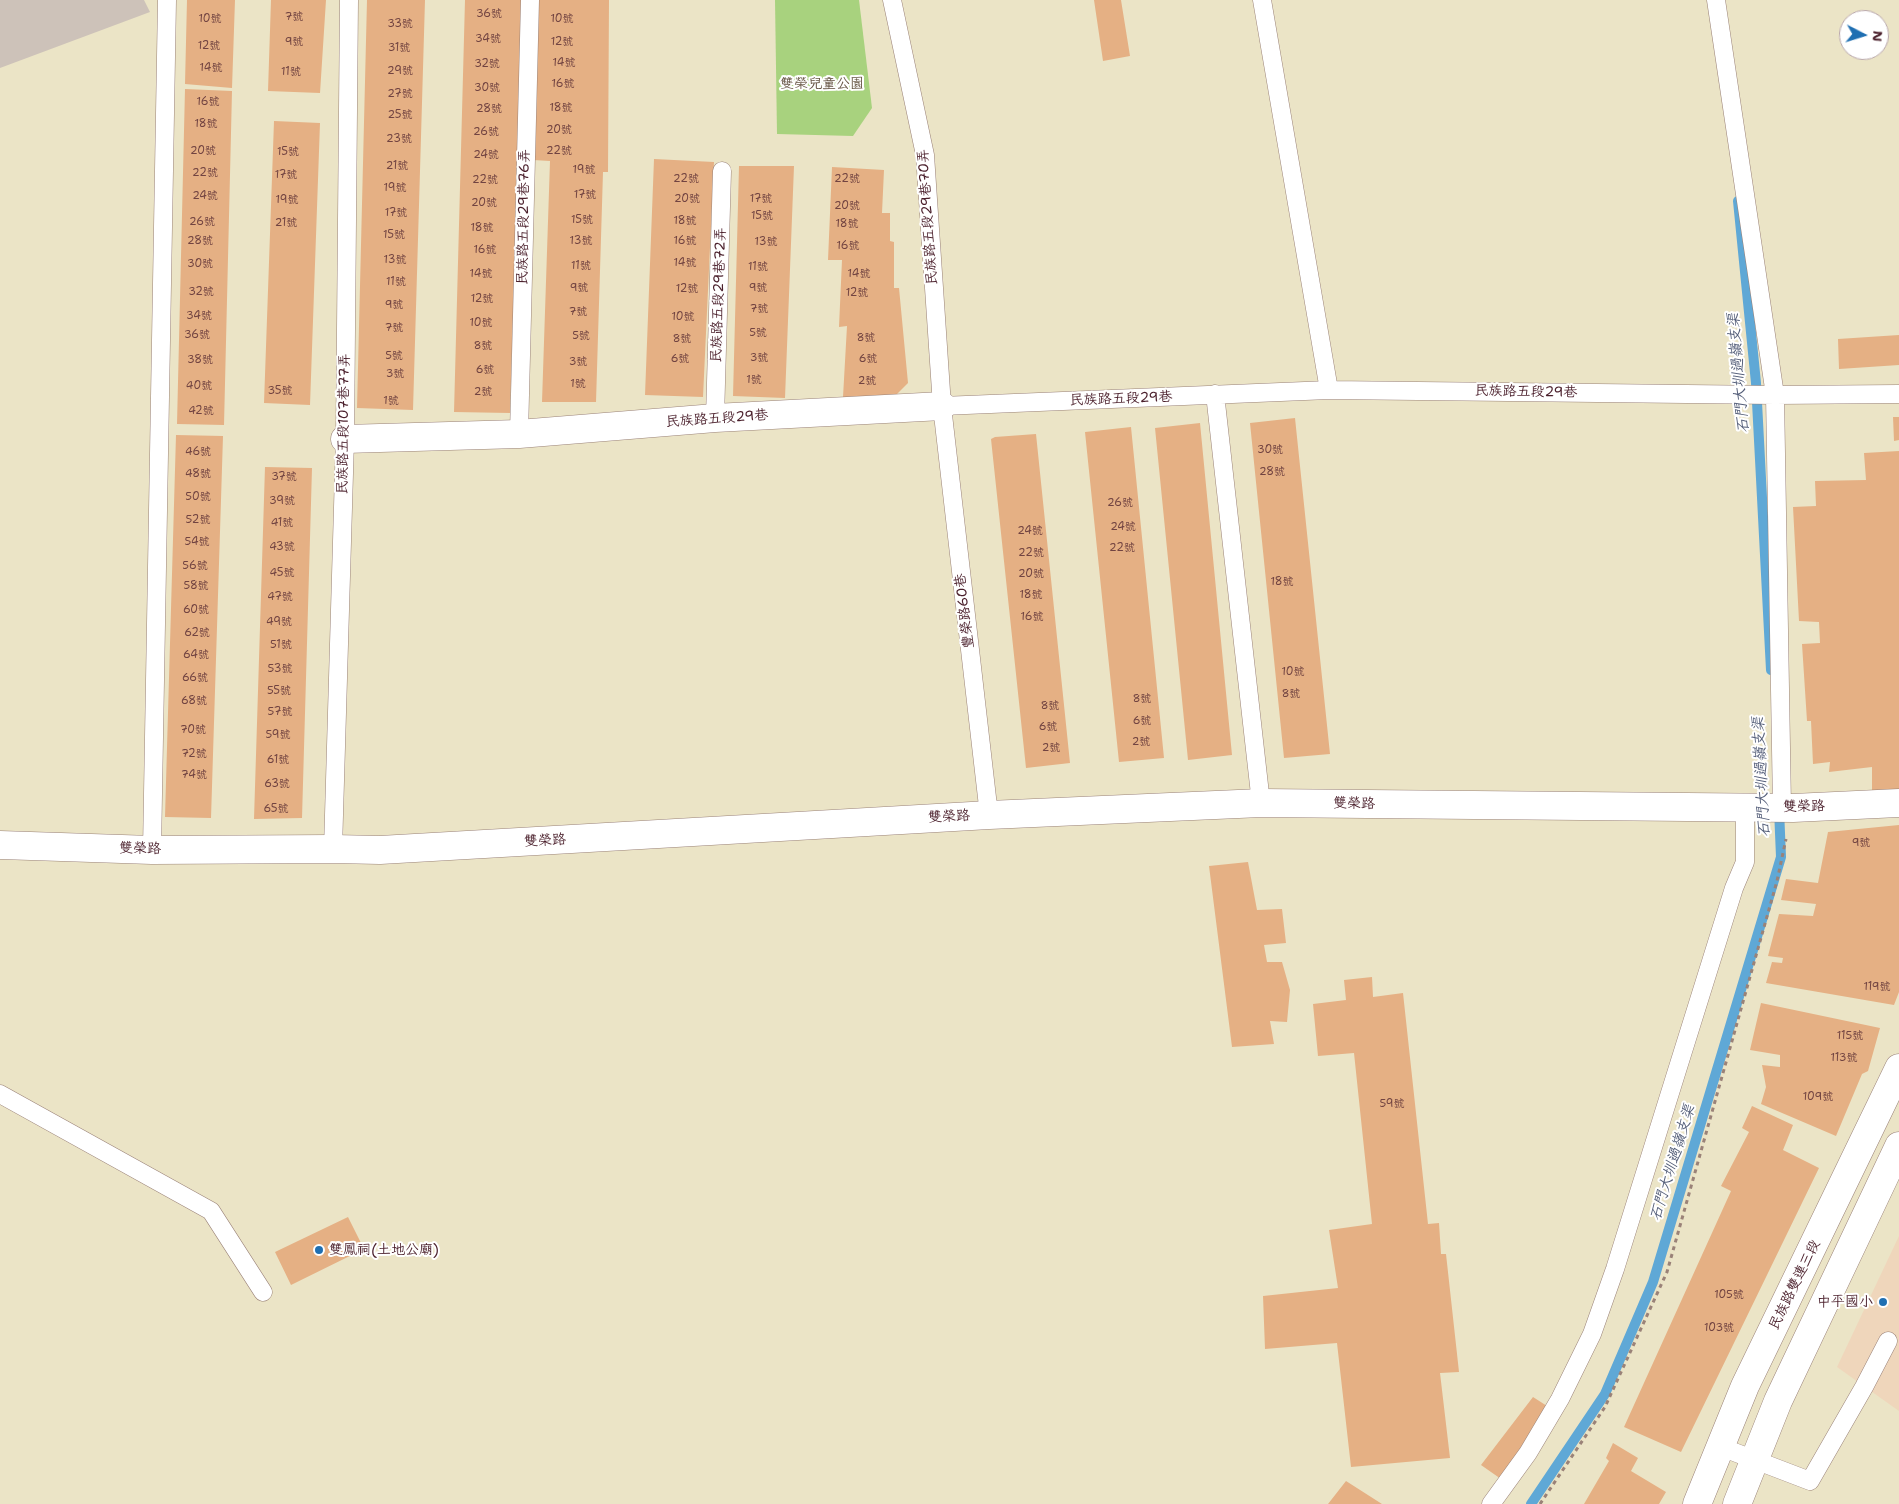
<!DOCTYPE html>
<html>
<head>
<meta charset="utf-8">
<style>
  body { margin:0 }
  #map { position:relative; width:1899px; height:1504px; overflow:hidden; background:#ebe4c6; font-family:"Shantell Sans",sans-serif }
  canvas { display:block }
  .north { position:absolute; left:1839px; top:10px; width:50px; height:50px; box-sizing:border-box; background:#fff; border:1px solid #b7a5aa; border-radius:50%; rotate:95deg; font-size:14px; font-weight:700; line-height:20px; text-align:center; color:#4a1f2b }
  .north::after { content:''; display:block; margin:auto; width:18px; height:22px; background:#1f6fb2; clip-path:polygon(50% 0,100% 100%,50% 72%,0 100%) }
</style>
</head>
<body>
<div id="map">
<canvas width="1899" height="1504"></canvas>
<div class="north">N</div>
</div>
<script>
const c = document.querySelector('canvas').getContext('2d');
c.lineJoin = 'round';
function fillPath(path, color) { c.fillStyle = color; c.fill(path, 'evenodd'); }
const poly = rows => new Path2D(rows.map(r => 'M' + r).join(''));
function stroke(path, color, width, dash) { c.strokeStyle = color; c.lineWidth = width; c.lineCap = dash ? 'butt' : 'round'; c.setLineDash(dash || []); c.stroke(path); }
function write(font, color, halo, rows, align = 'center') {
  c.font = font + ' "Shantell Sans","LXGW WenKai TC",sans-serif'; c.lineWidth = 4; c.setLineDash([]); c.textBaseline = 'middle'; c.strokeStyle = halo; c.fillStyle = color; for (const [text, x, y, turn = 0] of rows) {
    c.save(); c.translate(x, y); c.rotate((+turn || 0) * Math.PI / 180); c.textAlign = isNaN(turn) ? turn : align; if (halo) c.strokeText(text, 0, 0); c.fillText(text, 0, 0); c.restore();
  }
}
fillPath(poly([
  [1899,1236,1899,1411,1837,1367]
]), '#efd6bb');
fillPath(poly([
  [0,0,144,0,150,12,0,68]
]), '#cdc2b9');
fillPath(poly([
  [775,0,859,0,872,108,853,136,777,134]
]), '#a8d27e');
stroke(poly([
  [1738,201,1756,383,1771,670],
  [1531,1504,1605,1394,1653,1282,1781,857,1779,809]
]), '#5fa8d6', 10);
fillPath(poly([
  [187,0,235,0,232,88,185,84],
  [271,0,326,0,320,93,268,91],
  [367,0,425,0,413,410,357,408],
  [465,0,523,0,510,413,454,412],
  [537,0,609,0,608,172,603,172,596,402,542,402,550,161,533,160],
  [1094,0,1121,0,1130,56,1103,61],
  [185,89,232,91,224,425,177,424],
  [274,121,320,123,310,405,264,403],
  [654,159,714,162,703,397,645,395],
  [739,166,794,166,785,398,733,396],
  [832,167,884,170,882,213,890,213,890,241,894,242,894,288,899,288,908,383,892,399,843,397,847,326,839,327,842,260,828,260],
  [1899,335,1899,365,1839,369,1838,339],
  [1893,417,1899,417,1899,440,1894,441],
  [1295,418,1330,754,1284,758,1250,423],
  [1200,423,1232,755,1188,760,1155,428],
  [1131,427,1164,758,1119,762,1085,432],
  [1036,434,1070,763,1026,768,991,439,995,437],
  [176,435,223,436,211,818,165,817],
  [1899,451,1899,792,1872,795,1872,767,1829,772,1830,762,1813,764,1811,721,1807,721,1802,644,1820,643,1819,622,1799,621,1793,507,1816,506,1815,481,1866,480,1864,453],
  [265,467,312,468,302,818,254,819],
  [1899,825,1899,992,1894,1005,1766,983,1772,962,1782,963,1783,958,1768,956,1779,914,1813,916,1816,904,1781,900,1786,879,1818,883,1828,832],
  [1248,862,1257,910,1282,909,1286,943,1264,945,1267,962,1282,962,1290,990,1287,1022,1270,1021,1274,1044,1232,1047,1209,866],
  [1372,977,1373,997,1403,993,1428,1224,1439,1223,1441,1254,1446,1254,1459,1372,1440,1373,1450,1458,1351,1467,1337,1343,1265,1349,1263,1296,1338,1288,1329,1230,1372,1224,1354,1053,1318,1056,1313,1004,1346,1000,1344,980],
  [1761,1003,1880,1028,1868,1071,1862,1074,1836,1136,1761,1104,1766,1087,1762,1065,1780,1067,1780,1055,1750,1050],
  [1752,1106,1793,1125,1783,1150,1819,1168,1681,1452,1624,1427,1731,1191,1721,1186,1749,1132,1742,1128],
  [348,1217,364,1249,291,1285,275,1252],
  [1533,1397,1547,1406,1501,1479,1481,1465],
  [1613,1443,1638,1458,1631,1471,1666,1492,1659,1504,1584,1504,1609,1461,1606,1458],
  [1346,1481,1382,1504,1328,1504]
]), '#e5b084');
const lane = poly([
  [892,0,925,155,942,406,989,815],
  [1262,0,1329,390],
  [1716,0,1775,395,1782,807],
  [1215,394,1261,803],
  [942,406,1329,390,1775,395,1899,394],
  [715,418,722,171],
  [519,434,530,0],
  [333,849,345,439,349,0],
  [152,850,167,0],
  [0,1094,211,1211,263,1292],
  [1721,1447,1810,1481,1864,1387,1888,1341],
  [1491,1504,1528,1453,1560,1399,1592,1334,1615,1269,1734,888,1745,862,1745,808]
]);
const street = poly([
  [345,439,519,434,715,418,942,406],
  [0,845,152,850,333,849,380,850,989,815,1261,803,1793,808,1899,803]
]);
const secondary = poly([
  [1697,1504,1745,1386,1899,1068],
  [1737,1504,1778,1401,1899,1146]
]);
stroke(lane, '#9a8278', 19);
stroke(street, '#9a8278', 29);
stroke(secondary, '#9a8278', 29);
stroke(poly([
  [1540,1504,1605,1407,1667,1272,1777,881,1786,839]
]), '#9a8278', 3, [4, 4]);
stroke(lane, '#fff', 18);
stroke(street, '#fff', 28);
stroke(secondary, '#fff', 28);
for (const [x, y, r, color] of [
  [319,1250,5,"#1f6fb2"],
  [1883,1302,5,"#1f6fb2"]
]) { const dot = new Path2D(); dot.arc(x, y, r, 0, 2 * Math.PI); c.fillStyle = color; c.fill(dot); stroke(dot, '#fff', 2); }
write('11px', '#714341', null, [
  ["36號",489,14],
  ["7號",294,17],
  ["10號",210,19],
  ["10號",562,19],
  ["33號",400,24],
  ["34號",488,39],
  ["9號",294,42],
  ["12號",562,42],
  ["12號",209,46],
  ["31號",399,48],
  ["14號",564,63],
  ["32號",487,64],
  ["14號",211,68],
  ["29號",400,71],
  ["11號",291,72],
  ["16號",563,84],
  ["30號",487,88],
  ["27號",400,94],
  ["16號",208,102],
  ["18號",561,108],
  ["28號",489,109],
  ["25號",400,115],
  ["18號",206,124],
  ["20號",559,130],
  ["26號",486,132],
  ["23號",399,139],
  ["20號",203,151],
  ["22號",559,151],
  ["15號",288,152],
  ["24號",486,155],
  ["21號",397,166],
  ["19號",584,170],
  ["22號",205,173],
  ["17號",286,175],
  ["22號",686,179],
  ["22號",847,179],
  ["22號",485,180],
  ["19號",395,188],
  ["17號",585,195],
  ["24號",205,196],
  ["20號",687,199],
  ["17號",761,199],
  ["19號",287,200],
  ["20號",484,203],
  ["20號",847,206],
  ["17號",396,213],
  ["15號",762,216],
  ["15號",582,220],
  ["18號",685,221],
  ["26號",202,222],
  ["21號",286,223],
  ["18號",847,224],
  ["18號",482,228],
  ["15號",394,235],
  ["28號",200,241],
  ["13號",581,241],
  ["16號",685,241],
  ["13號",766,242],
  ["16號",848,246],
  ["16號",485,250],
  ["13號",395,260],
  ["14號",685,263],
  ["30號",200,264],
  ["11號",581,266],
  ["11號",758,267],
  ["14號",481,274],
  ["14號",859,274],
  ["11號",396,282],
  ["9號",579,288],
  ["9號",758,288],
  ["12號",687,289],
  ["32號",201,292],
  ["12號",857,293],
  ["12號",482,299],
  ["9號",394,305],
  ["7號",759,309],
  ["7號",578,312],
  ["34號",199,316],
  ["10號",683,317],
  ["10號",481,323],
  ["7號",394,328],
  ["5號",758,333],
  ["36號",197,335],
  ["5號",581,336],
  ["8號",866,338],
  ["8號",682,339],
  ["8號",483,346],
  ["5號",394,356],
  ["3號",759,358],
  ["6號",680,359],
  ["6號",868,359],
  ["38號",200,360],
  ["3號",578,362],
  ["6號",485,370],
  ["3號",395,374],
  ["1號",754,380],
  ["2號",867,381],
  ["1號",578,384],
  ["40號",199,386],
  ["35號",280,391],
  ["2號",483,392],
  ["1號",391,401],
  ["42號",201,411],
  ["30號",1270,450],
  ["46號",198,452],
  ["28號",1272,472],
  ["48號",198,474],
  ["37號",284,477],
  ["50號",198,497],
  ["39號",282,501],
  ["26號",1120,503],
  ["52號",198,520],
  ["41號",282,523],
  ["24號",1123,527],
  ["24號",1030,531],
  ["54號",197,542],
  ["43號",282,547],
  ["22號",1122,548],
  ["22號",1031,553],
  ["56號",195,566],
  ["45號",282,573],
  ["20號",1031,574],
  ["18號",1282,582],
  ["58號",196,586],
  ["18號",1031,595],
  ["47號",280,597],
  ["60號",196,610],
  ["16號",1032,617],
  ["49號",279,622],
  ["62號",197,633],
  ["51號",281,645],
  ["64號",196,655],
  ["53號",280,669],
  ["10號",1293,672],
  ["66號",195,678],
  ["55號",279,691],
  ["8號",1291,694],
  ["8號",1142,699],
  ["68號",194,701],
  ["8號",1050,706],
  ["57號",280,712],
  ["6號",1142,721],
  ["6號",1048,727],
  ["70號",193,730],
  ["59號",278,735],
  ["2號",1141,742],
  ["2號",1051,748],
  ["72號",194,754],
  ["61號",278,760],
  ["74號",194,775],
  ["63號",277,784],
  ["65號",276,809],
  ["9號",1861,843],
  ["119號",1877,987],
  ["115號",1850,1036],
  ["113號",1844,1058],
  ["109號",1818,1097],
  ["59號",1392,1104],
  ["105號",1729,1295],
  ["103號",1719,1328]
]);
write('14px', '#654', '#fff', [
  ["雙榮兒童公園",822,84]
]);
write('14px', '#4a1f2b', '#fff', [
  ["民族路五段29巷76弄",524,217,-89],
  ["民族路五段29巷70弄",928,217,-94],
  ["民族路五段29巷72弄",719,295,-88],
  ["民族路五段29巷",1526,392,1],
  ["民族路五段29巷",1121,399,-2],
  ["民族路五段29巷",717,419,-4],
  ["民族路五段107巷77弄",344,424,-89],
  ["豐榮路60巷",965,611,-97],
  ["雙榮路",1354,804,1],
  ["雙榮路",1804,807,-1],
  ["雙榮路",949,817,-3],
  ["雙榮路",545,841,-3],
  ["雙榮路",140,849,1],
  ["民族路雙連三段",1795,1285,-64]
]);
write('14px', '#4a1f2b', '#fff', [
  ["雙鳳祠(土地公廟)",329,1250],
  ["中平國小",1873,1302,"right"]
], 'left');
write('italic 15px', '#535d78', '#fff', [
  ["石門大圳過嶺支渠",1739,373,-95],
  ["石門大圳過嶺支渠",1762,777,-93],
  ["石門大圳過嶺支渠",1673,1163,-73]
]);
</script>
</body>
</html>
